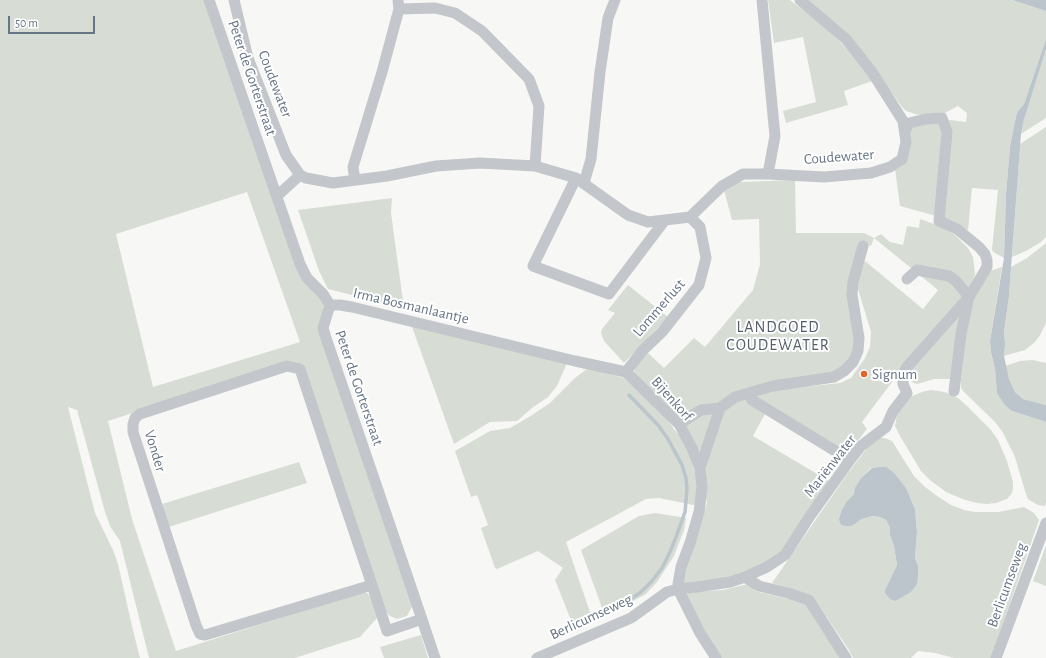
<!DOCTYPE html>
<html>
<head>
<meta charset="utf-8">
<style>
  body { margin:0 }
  #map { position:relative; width:1046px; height:658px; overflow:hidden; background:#f7f8f5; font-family:"Alegreya Sans",sans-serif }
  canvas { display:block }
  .scale { position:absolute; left:8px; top:16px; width:87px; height:18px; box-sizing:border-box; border:2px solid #677586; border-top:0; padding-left:5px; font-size:12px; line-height:14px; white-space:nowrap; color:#677586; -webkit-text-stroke:3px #fff; paint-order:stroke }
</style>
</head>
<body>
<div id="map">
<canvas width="1046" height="658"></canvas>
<div class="scale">50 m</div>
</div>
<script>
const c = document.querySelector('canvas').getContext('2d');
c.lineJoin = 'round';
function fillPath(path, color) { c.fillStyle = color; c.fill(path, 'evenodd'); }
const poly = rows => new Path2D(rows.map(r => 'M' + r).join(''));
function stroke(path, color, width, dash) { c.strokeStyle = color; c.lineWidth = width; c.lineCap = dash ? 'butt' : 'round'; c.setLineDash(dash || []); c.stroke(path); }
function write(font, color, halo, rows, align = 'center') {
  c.font = font + ' "Alegreya Sans",sans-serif'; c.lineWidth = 4; c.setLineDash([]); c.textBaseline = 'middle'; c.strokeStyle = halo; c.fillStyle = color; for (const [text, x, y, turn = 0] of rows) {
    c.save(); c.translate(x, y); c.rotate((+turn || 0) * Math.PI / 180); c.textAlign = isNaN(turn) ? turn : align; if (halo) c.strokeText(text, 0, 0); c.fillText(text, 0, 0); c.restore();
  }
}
fillPath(poly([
  [0,0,205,0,297,267,324,303,323,315,413,605,407,616,397,619,390,616,386,612,304,369,288,363,108,421,132,519,176,651,363,592,367,593,370,596,378,617,360,637,295,658,149,658,120,541,110,526,105,512,77,410,68,407,95,513,113,550,118,564,132,626,140,658,0,658],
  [247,192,300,342,153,387,116,234],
  [768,0,790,0,828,29,860,63,872,81,844,91,848,105,786,123,783,111,816,102,803,37,774,43],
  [807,0,1012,0,1046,11,1046,39,1024,104,1018,111,1016,116,1010,147,1006,194,1004,258,993,252,992,249,998,190,972,188,968,230,940,217,900,206,895,169,910,126,933,123,951,120,966,122,967,113,958,106,943,114,928,116,915,114,906,111,902,107,875,70],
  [1046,49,1046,118,1021,134,1024,120],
  [1046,127,1046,237,1041,242,1026,251,1012,257,1020,144],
  [795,180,796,233,864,233,874,238,881,234,890,242,903,245,907,226,919,228,920,219,937,225,954,234,968,248,973,257,975,275,966,295,907,362,862,422,867,429,847,454,753,397,777,390,840,383,851,378,865,358,870,347,871,332,858,289,859,272,865,261,923,309,938,290,874,238,871,246,859,244,854,350,850,359,842,368,832,373,710,407,678,415,674,415,634,374,636,364,646,351,664,368,694,338,705,347,753,290,760,264,759,219,732,220,724,190,739,182],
  [392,198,391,213,404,308,328,289,319,271,298,210],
  [1046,243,1046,323,1040,335,1035,342,1025,350,1004,356,1005,344,1004,332,1009,296,1011,267,1027,258],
  [1002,267,990,341,991,352,995,369,997,392,1012,411,1046,422,1046,502,1045,506,1038,505,1028,499,1025,491,1015,457,1002,431,994,421,964,392,961,388,961,380,965,340,976,290,987,272],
  [628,285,668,317,624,363,604,341,601,333,602,329,615,313,608,310],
  [963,308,950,379,934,379,917,384,914,383,909,380,908,378,910,369],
  [411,324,567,363,557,386,548,397,532,408,517,421,490,422,454,444],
  [1033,360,1046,363,1046,405,1023,399,1015,392,1009,379,1005,366,1020,361],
  [587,369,595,370,624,378,666,417,676,432,680,435,690,454,696,475,698,503,693,505,659,498,646,499,566,542,592,618,573,625,555,580,563,568,538,551,497,569,495,568,481,528,488,525,477,495,471,497,455,451,490,431,510,428,529,417,550,403,576,377],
  [930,390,939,391,948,393,958,398,966,405,991,430,998,440,1007,461,1013,482,1013,488,1012,493,1007,499,996,503,987,504,977,503,965,500,946,492,931,481,921,471,900,436,895,426,897,415,905,402,912,396,922,392],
  [745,398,765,414,753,436,831,482,783,551,761,566,715,582,684,583,683,582,683,577,707,503,704,483,705,468,723,413,735,402],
  [711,412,714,413,700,451,697,450,686,426,693,419],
  [877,438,885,438,892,441,914,476,924,486,937,496,951,505,964,510,975,512,998,512,1024,507,1034,513,1039,520,991,658,954,658,935,653,918,651,911,658,853,658,849,650,812,595,772,583,848,473,871,443],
  [878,467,906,488,915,509,917,532,915,558,918,566,918,576,911,592,896,601,885,590,897,565,894,546,890,535,890,528,886,520,880,517,872,516,862,519,856,523,847,501,854,494,861,478,871,468],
  [299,462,307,483,169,527,162,504],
  [655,513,686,518,684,530,674,556,657,582,646,594,605,616,581,550,639,516],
  [1046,545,1046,586,1033,581],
  [752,583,755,591,806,603,841,658,721,658,699,621,685,595,690,592,723,590],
  [421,635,428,658,384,658,380,647]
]), '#d7ddd4');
fillPath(poly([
  [1012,0,1046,0,1046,11],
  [1046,39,1046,49,1024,120,1021,134,1011,268,1009,296,1004,332,1005,344,1004,356,1009,379,1015,392,1023,399,1046,405,1046,422,1012,411,1005,405,997,393,995,369,991,352,990,341,1004,258,1006,194,1010,147,1016,116,1018,111,1024,104],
  [878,467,886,467,894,473,906,488,915,509,917,532,915,558,918,566,918,576,917,584,911,592,896,601,890,599,885,593,885,590,897,565,894,546,890,535,890,528,886,520,880,517,872,516,862,519,856,523,851,526,846,526,841,525,839,519,842,510,847,501,854,494,855,488,861,478,872,468]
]), '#bbc5cb');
stroke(poly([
  [579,626,614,610,625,603,641,592,652,581,662,568,670,552,676,537,685,512,687,489,686,478,682,465,668,439,658,425,629,395]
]), '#bbc5cb', 3.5);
stroke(poly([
  [209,0,300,264,307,278,323,294,330,305,323,328,325,335,408,578,435,658],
  [234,0,248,58,286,155,300,175],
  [762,0,775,136,768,174],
  [399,9,435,8,455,13,482,31,529,79,539,106,535,166],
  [576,178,533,266,609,294,665,220],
  [355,180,353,167,382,72,399,9,398,0],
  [584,183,591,159,600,72,608,18,615,0],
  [277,196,300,175,306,178,333,183,387,176,436,166,480,163,535,166,576,178,628,215,648,222,690,217,722,186,743,174,768,174,824,177,871,173,890,167,902,159,906,142,903,121,872,72,846,39,800,0],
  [907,279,917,270,949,276,956,281,969,297,961,334,954,391],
  [330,305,340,305,352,307,575,361,626,372,679,424,692,448,700,468,702,488,699,512,690,543,681,567,678,584,678,589,700,633,716,658],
  [626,372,642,351,662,332,699,285,706,258,700,227,690,217],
  [748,394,752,400,850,460],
  [679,424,701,410,720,408,735,397,773,386,834,377,844,371,853,362,858,351,859,338,852,295,853,282,863,246],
  [700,468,720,408],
  [745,577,759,586,788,593,809,600,846,658],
  [372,585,205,635,200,634,196,625,133,432,133,424,135,418,140,414,287,366,300,369,338,484,372,585,387,631,422,619],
  [537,658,631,618,667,592,678,589,697,587,730,582,745,577,767,567,785,555,810,516,850,460,861,446,886,427,893,411,907,393,903,384,903,374,907,367,969,297,987,267,987,260,985,254,979,247,957,229,939,221,947,132,942,118,926,119,909,123,905,131],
  [996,658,1046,523]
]), '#c3c6ca', 11);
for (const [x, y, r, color] of [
  [864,374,4,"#e46429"]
]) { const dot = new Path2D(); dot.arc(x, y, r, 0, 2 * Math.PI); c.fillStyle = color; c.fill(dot); stroke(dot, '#fff', 1.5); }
write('15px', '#677586', '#fff', [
  ["Peter de Gorterstraat",252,78,71],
  ["Coudewater",275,84,69],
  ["Coudewater",839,157,-4],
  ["Irma Bosmanlaantje",411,306,13],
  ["Lommerlust",659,308,-49],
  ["Peter de Gorterstraat",359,388,71],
  ["Bijenkorf",672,399,48],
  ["Vonder",155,451,73],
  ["Mariënwater",830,466,-52],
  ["Berlicumseweg",1007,585,-70],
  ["Berlicumseweg",591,617,-25]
]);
write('15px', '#677586', '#fff', [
  ["Signum",872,374]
], 'left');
c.letterSpacing = '1px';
write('16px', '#555f6b', '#fff', [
  ["LANDGOED",778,327],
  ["COUDEWATER",778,345]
]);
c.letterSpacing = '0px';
</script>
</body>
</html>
